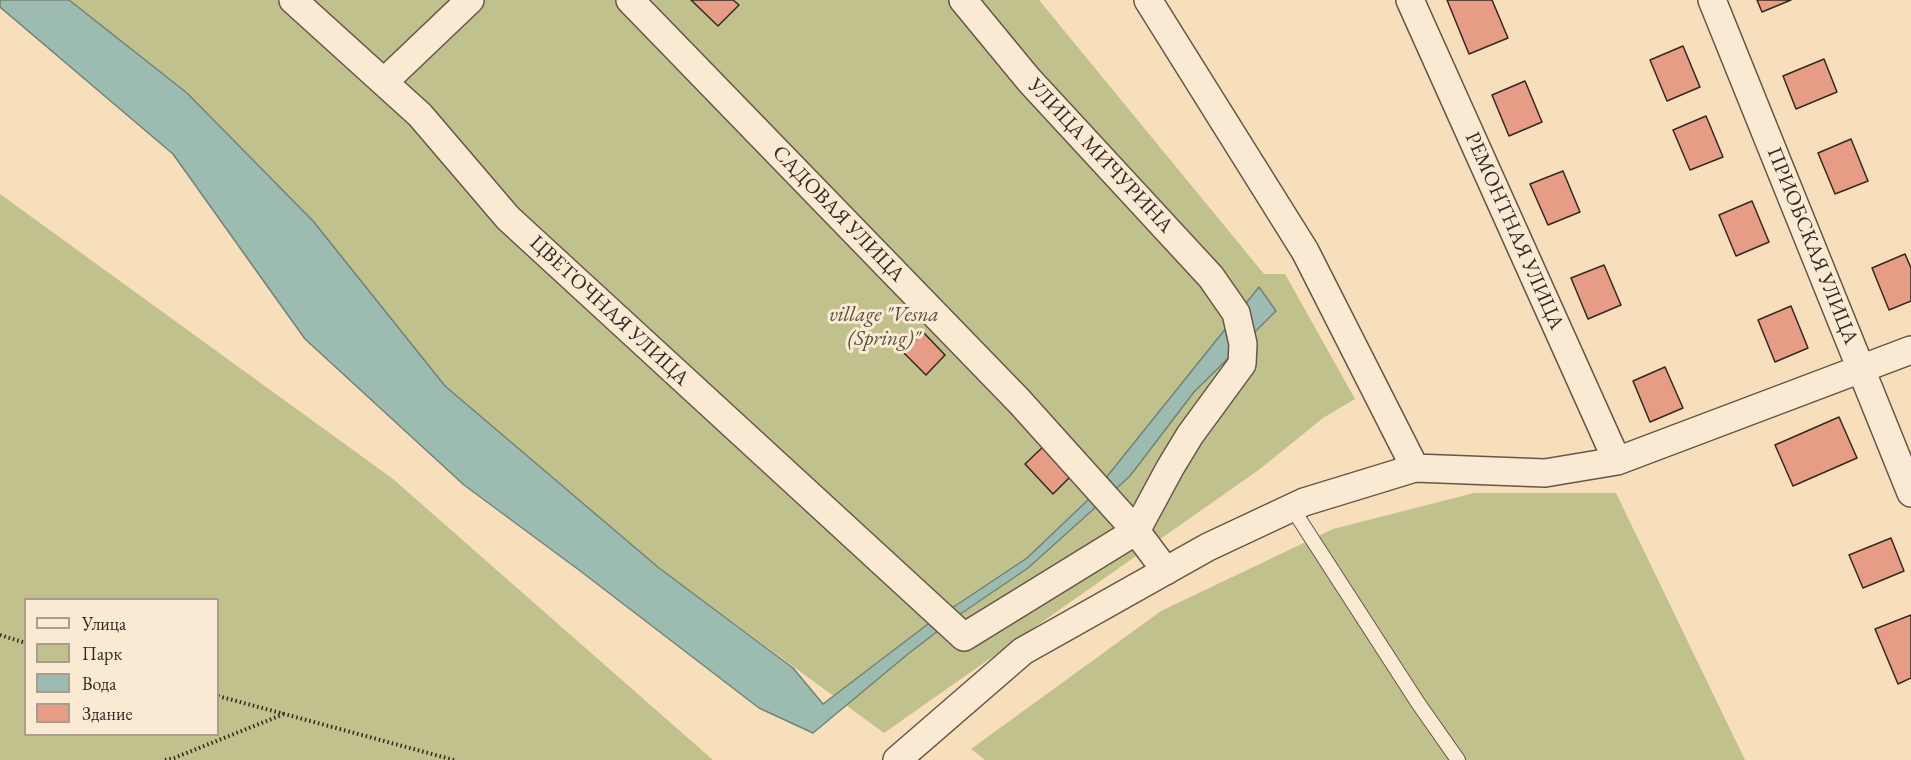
<!DOCTYPE html>
<html>
<head>
<meta charset="utf-8">
<style>
  body { margin:0 }
  #map { position:relative; width:1911px; height:760px; overflow:hidden; background:#f8dfbb; font-family:"EB Garamond",serif }
  canvas { display:block }
  .legend { position:absolute; left:24px; top:598px; width:195px; height:138px; box-sizing:border-box; background:#faead3; border:2px solid #ab9d8c; margin:0; padding:8px 10px; list-style:none; font-size:18px; color:#342922 }
  .legend li { display:flex; align-items:center; gap:12px; height:30px }
  .legend b { width:30px; border:2px solid #ab9d8c }
</style>
</head>
<body>
<div id="map">
<canvas width="1911" height="760"></canvas>
<ul class="legend">
<li><b style="height:8px;background:#faead3"></b>Улица</li>
<li><b style="height:16px;background:#c1c18d"></b>Парк</li>
<li><b style="height:16px;background:#9dbcb1"></b>Вода</li>
<li><b style="height:16px;background:#e69c85"></b>Здание</li>
</ul>
</div>
<script>
const c = document.querySelector('canvas').getContext('2d');
c.lineJoin = 'round';
function fillPath(path, color) { c.fillStyle = color; c.fill(path, 'evenodd'); }
const poly = rows => new Path2D(rows.map(r => 'M' + r).join(''));
function stroke(path, color, width, dash) { c.strokeStyle = color; c.lineWidth = width; c.lineCap = dash ? 'butt' : 'round'; c.setLineDash(dash || []); c.stroke(path); }
function write(font, color, halo, rows, align = 'center') {
  c.font = font + ' "EB Garamond",serif'; c.lineWidth = 6; c.setLineDash([]); c.textBaseline = 'middle'; c.strokeStyle = halo; c.fillStyle = color; for (const [text, x, y, turn = 0] of rows) {
    c.save(); c.translate(x, y); c.rotate((+turn || 0) * Math.PI / 180); c.textAlign = isNaN(turn) ? turn : align; if (halo) c.strokeText(text, 0, 0); c.fillText(text, 0, 0); c.restore();
  }
}
fillPath(poly([
  [69,0,1039,0,1264,274,1285,274,1355,399,1323,418,1260,469,884,733,659,568,445,386,313,221,187,93],
  [0,194,393,479,713,760,0,760],
  [26,600,218,600,218,734,26,734],
  [1474,493,1616,493,1745,760,985,760,971,749,1161,611,1333,529]
]), '#c1c18d');
const water = poly([
  [0,0,69,0,187,93,313,221,445,386,659,568,793,668,823,704,928,624,1027,558,1089,499,1259,287,1276,311,1194,392,1130,476,1097,506,1028,568,956,617,908,654,813,733,759,708,579,570,464,485,305,339,173,154,0,7,0,0]
]);
fillPath(water, '#9dbcb1');
stroke(water, '#738178', 1.5);
const building = poly([
  [691,0,733,0,739,5,718,26,691,0],
  [1447,0,1492,0,1508,38,1469,54,1447,0],
  [1757,0,1791,0,1762,12,1757,0],
  [1683,46,1700,87,1667,101,1650,60,1683,46],
  [1824,59,1837,92,1796,109,1783,76,1824,59],
  [1525,81,1542,122,1509,136,1492,95,1525,81],
  [1706,116,1723,157,1690,170,1673,130,1706,116],
  [1851,139,1868,181,1835,194,1818,153,1851,139],
  [1563,171,1580,212,1548,225,1530,184,1563,171],
  [1752,201,1769,242,1736,256,1719,215,1752,201],
  [1905,254,1911,268,1911,301,1889,310,1872,268,1905,254],
  [1604,265,1621,305,1588,319,1571,278,1604,265],
  [1791,306,1808,348,1775,362,1758,320,1791,306],
  [923,332,945,355,926,375,903,352,923,332],
  [1665,367,1683,408,1650,422,1633,381,1665,367],
  [1839,417,1857,458,1793,486,1775,445,1839,417],
  [1046,444,1074,473,1053,494,1025,464,1046,444],
  [1891,538,1904,571,1863,588,1849,555,1891,538],
  [1911,615,1911,678,1898,684,1875,629,1911,615]
]);
fillPath(building, '#e69c85');
stroke(building, '#342922', 1.5);
const service = poly([
  [1292,508,1418,703,1458,760]
]);
const minor = poly([
  [293,0,420,115,508,218,964,637,1136,531,1170,468,1190,435,1242,364,1243,344,1236,313,1211,277,1029,80,963,0],
  [630,0,1019,401,1136,531,1166,571],
  [1148,0,1305,251,1415,468],
  [1410,0,1617,461],
  [1712,0,1911,493],
  [384,82,470,0],
  [897,760,1023,651,1208,547,1304,502,1415,468,1545,473,1617,461,1911,350]
]);
stroke(service, '#655648', 16);
stroke(minor, '#655648', 30);
stroke(poly([
  [0,635,26,643],
  [218,696,454,760],
  [165,760,174,758,284,714]
]), '#342922', 4, [1.5, 3]);
stroke(service, '#faead3', 14);
stroke(minor, '#faead3', 27);
write('21px', '#342922', '#faead3', [
  ["УЛИЦА МИЧУРИНА",1100,156,47],
  ["САДОВАЯ УЛИЦА",838,214,46],
  ["РЕМОНТНАЯ УЛИЦА",1514,231,66],
  ["ПРИОБСКАЯ УЛИЦА",1812,246,68],
  ["ЦВЕТОЧНАЯ УЛИЦА",609,311,43]
]);
write('italic 21px', '#574f3d', '#faead3', [
  ["village \"Vesna",884,315],
  ["(Spring)\"",884,339]
]);
</script>
</body>
</html>
